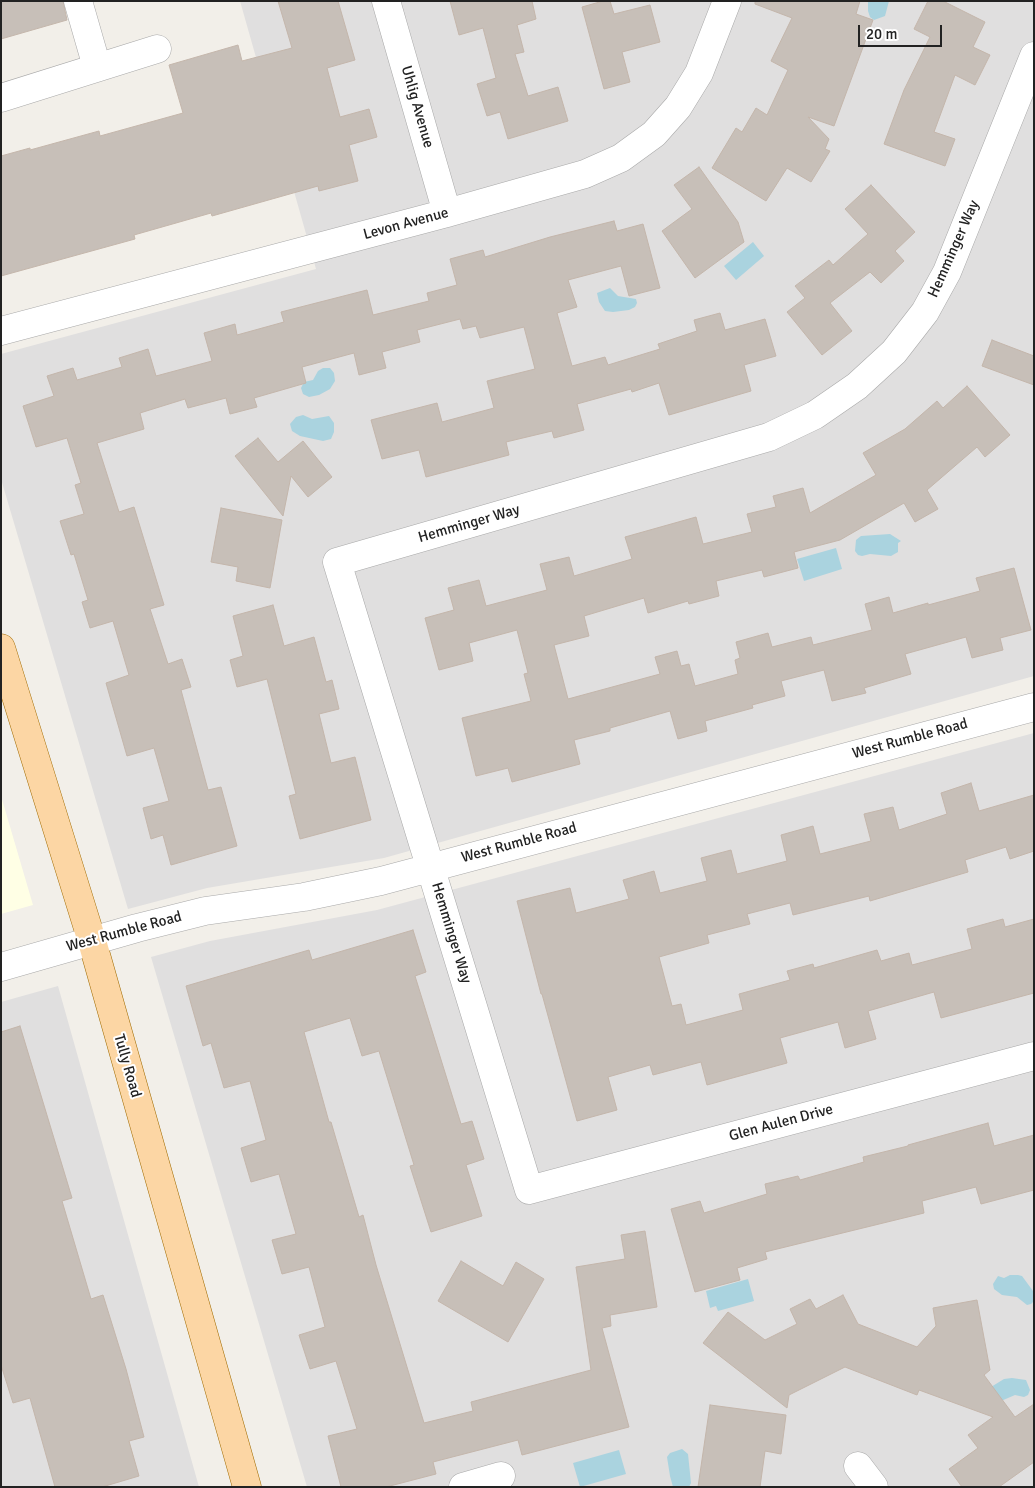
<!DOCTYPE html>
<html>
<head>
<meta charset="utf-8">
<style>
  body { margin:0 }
  #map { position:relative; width:1035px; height:1488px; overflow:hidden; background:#f2efe9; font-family:Signika,sans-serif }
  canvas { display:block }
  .frame { position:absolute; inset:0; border:2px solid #222; pointer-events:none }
  .scale { position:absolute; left:858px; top:25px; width:84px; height:22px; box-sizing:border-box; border:2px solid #222; border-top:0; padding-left:6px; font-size:15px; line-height:18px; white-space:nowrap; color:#222; -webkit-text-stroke:4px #fff; paint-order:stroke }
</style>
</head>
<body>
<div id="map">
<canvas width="1035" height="1488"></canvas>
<div class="frame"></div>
<div class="scale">20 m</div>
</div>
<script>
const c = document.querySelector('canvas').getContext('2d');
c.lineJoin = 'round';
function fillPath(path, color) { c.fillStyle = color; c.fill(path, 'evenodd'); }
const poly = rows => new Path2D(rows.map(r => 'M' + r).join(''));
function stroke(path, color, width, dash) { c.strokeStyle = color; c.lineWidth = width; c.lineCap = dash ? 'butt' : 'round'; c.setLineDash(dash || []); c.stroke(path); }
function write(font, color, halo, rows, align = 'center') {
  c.font = font + ' Signika,sans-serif'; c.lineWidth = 4; c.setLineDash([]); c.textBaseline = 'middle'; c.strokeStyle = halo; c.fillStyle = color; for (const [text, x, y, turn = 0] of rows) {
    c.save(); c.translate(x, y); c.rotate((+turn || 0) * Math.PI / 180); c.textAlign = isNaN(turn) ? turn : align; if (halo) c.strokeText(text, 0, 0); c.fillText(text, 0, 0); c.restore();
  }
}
fillPath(poly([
  [240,1,1034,1,1034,676,384,858,207,888,128,909,1,479,1,354,316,269],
  [1034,733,1034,1487,307,1487,151,957,210,941,377,910],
  [58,986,199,1487,1,1487,1,1002]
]), '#e0dfdf');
fillPath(poly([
  [1,796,33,905,1,914]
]), '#ffffe5');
fillPath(poly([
  [868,1,889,1,885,16,874,20,870,17,868,11],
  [753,242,764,256,736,280,724,266],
  [610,288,618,296,636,299,637,303,635,307,629,310,613,312,605,311,599,302,597,293],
  [323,368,330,368,334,373,335,381,330,389,319,395,309,397,303,394,301,388,304,382,313,380,318,371],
  [303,415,312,419,329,416,334,423,334,432,331,439,323,441,300,436,292,431,290,424,296,417],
  [890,534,901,541,898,543,898,552,891,556,870,554,862,556,858,555,855,551,856,540,861,536],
  [836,548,842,569,804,581,797,559],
  [1010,1275,1018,1275,1022,1276,1033,1291,1034,1301,1031,1304,1027,1305,1017,1297,1002,1295,994,1289,993,1284,998,1276,1004,1278],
  [748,1279,754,1301,718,1311,716,1306,710,1308,706,1291],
  [1012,1378,1026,1380,1030,1390,1028,1395,1024,1397,1015,1395,1001,1401,991,1387,1004,1379],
  [682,1449,688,1454,691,1483,689,1487,673,1487,670,1476,667,1457,670,1453],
  [619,1450,626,1474,580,1487,573,1463]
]), '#aad3df');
const building = poly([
  [1,1,63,1,67,20,1,39,1,1],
  [278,1,338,1,355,60,327,68,340,117,369,109,377,137,349,145,358,181,319,191,318,186,212,216,211,213,134,235,135,239,1,276,1,156,30,148,30,150,99,131,100,136,183,113,169,65,238,45,242,61,292,48,278,1],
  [450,1,532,1,536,19,517,25,524,52,515,54,528,96,558,87,568,121,508,139,500,112,487,116,477,84,496,78,483,28,459,35,450,1],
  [603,1,610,1,614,14,650,5,660,42,622,52,630,82,604,89,582,7,603,1],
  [755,1,860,1,856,14,873,20,834,126,808,117,829,139,825,149,830,151,811,182,787,168,766,201,712,168,736,128,742,132,756,108,767,115,788,70,771,61,792,18,755,4,755,1],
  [928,1,943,1,985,22,973,47,990,55,975,85,955,75,934,132,955,139,945,166,884,144,904,90,930,37,914,29,928,1],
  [699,167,738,222,744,242,695,278,662,231,692,209,674,185,699,167],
  [871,185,915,232,895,251,904,261,881,283,870,272,830,303,852,331,822,355,787,312,805,298,795,286,829,260,833,265,868,234,845,209,871,185],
  [614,221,617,231,643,224,660,288,629,296,621,266,568,280,577,307,557,313,572,366,605,357,608,365,660,349,658,344,697,331,694,320,720,313,725,330,765,319,776,356,744,365,751,391,669,415,659,383,632,392,631,389,577,404,584,430,554,438,552,431,506,442,509,455,426,477,419,450,382,459,371,420,437,403,442,422,494,408,487,381,535,369,524,327,480,338,476,326,463,329,460,319,417,330,420,342,382,352,386,368,359,375,354,353,302,367,306,383,254,398,257,407,230,414,226,398,188,408,185,399,140,413,144,429,97,443,119,512,134,507,164,605,150,609,168,664,182,659,191,687,181,690,208,790,221,787,237,846,171,865,163,835,151,839,143,808,169,801,154,748,127,756,106,683,129,675,113,621,90,628,82,602,88,600,74,554,71,555,60,521,84,514,75,485,81,483,67,438,36,447,23,406,54,396,47,376,73,368,77,380,122,367,119,358,148,349,156,376,212,361,204,333,235,324,237,335,284,322,281,312,367,290,373,315,429,301,427,293,457,285,450,259,483,250,485,257,550,237,614,221],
  [992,340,1034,356,1034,385,982,366,992,340],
  [967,386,1010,435,985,457,977,447,927,490,938,509,915,522,904,503,840,540,794,552,798,568,764,577,762,570,716,581,719,596,689,604,688,601,648,613,644,598,584,616,589,636,554,645,568,699,660,674,655,657,677,651,681,666,689,664,695,686,738,674,735,660,740,658,736,642,768,633,772,647,811,637,813,645,872,630,865,604,889,597,893,613,928,603,928,605,980,591,976,578,1014,568,1031,630,1000,638,1003,650,972,658,966,637,905,654,911,674,864,688,866,693,832,701,824,670,781,681,785,696,752,705,753,708,705,721,707,731,678,739,670,711,610,728,610,731,574,740,580,764,512,782,508,768,476,776,462,718,531,701,524,674,528,673,517,630,469,643,473,661,439,670,425,618,454,610,448,588,479,580,486,606,547,590,540,564,569,557,574,576,632,559,625,537,696,517,703,544,752,532,747,514,776,507,773,496,803,488,810,513,876,475,863,453,905,429,937,401,943,408,967,386],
  [258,438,278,462,303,441,332,477,308,497,291,476,283,516,235,456,258,438],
  [221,508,282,520,270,588,236,581,238,567,211,562,221,508],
  [273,605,284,646,314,637,326,682,332,680,339,709,319,714,331,763,355,757,371,820,300,839,289,796,296,794,267,679,237,687,230,660,243,656,233,616,273,605],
  [971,783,979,811,1034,795,1034,851,1010,859,1006,847,965,860,968,872,870,901,869,896,793,915,790,903,747,914,750,924,707,935,709,943,659,957,672,1006,681,1004,686,1025,743,1010,739,994,790,980,787,971,813,964,814,968,877,950,881,961,909,953,912,965,972,949,967,929,1003,919,1005,927,1034,919,1034,993,941,1018,934,992,868,1011,876,1039,845,1048,838,1022,780,1038,787,1063,707,1085,701,1062,653,1075,650,1065,608,1077,617,1110,577,1121,542,994,541,994,517,901,570,888,576,913,629,899,623,880,654,871,660,893,707,881,701,858,731,850,737,874,787,861,781,835,813,826,820,854,871,841,864,814,893,807,899,830,947,814,941,793,971,783],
  [413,930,426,972,415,976,461,1124,472,1121,484,1159,466,1165,482,1216,431,1232,410,1166,414,1165,379,1051,362,1056,350,1018,304,1032,329,1122,331,1122,359,1217,363,1215,376,1265,424,1423,473,1411,471,1402,591,1370,576,1267,625,1259,621,1235,645,1231,657,1307,610,1315,611,1326,602,1328,629,1427,522,1455,518,1440,433,1462,436,1474,386,1487,341,1487,328,1436,357,1429,336,1361,310,1369,299,1335,325,1327,309,1267,282,1274,272,1240,296,1234,279,1174,251,1182,241,1148,266,1140,250,1081,224,1088,211,1043,203,1046,186,986,309,950,312,960,413,930],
  [20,1026,72,1198,62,1201,91,1299,103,1295,126,1369,144,1437,129,1441,139,1476,102,1487,55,1487,30,1398,13,1403,1,1365,1,1032,20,1026],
  [988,1123,994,1146,1034,1135,1034,1190,981,1204,976,1187,922,1201,924,1213,765,1252,767,1259,737,1268,740,1280,695,1292,671,1209,700,1201,704,1213,767,1194,765,1184,798,1176,800,1180,864,1162,863,1157,908,1146,908,1145,988,1123],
  [461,1261,503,1286,516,1262,544,1279,508,1342,438,1301,461,1261],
  [843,1295,858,1324,917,1347,936,1326,933,1308,977,1300,990,1370,984,1375,1015,1417,1034,1404,1034,1462,999,1487,962,1487,949,1469,978,1448,968,1435,993,1417,919,1390,917,1395,845,1367,789,1395,787,1408,703,1343,728,1312,765,1340,797,1324,790,1309,810,1299,816,1309,843,1295],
  [710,1405,786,1415,781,1454,765,1451,760,1487,698,1487,710,1405]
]);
fillPath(building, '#c7bfb8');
stroke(building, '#c4b6ab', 1);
const minor = poly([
  [78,1,97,67],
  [386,1,447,213],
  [1034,56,947,272,925,312,894,352,857,386,815,415,769,437,337,562,529,1190,1034,1056],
  [1,98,157,49],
  [1,331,447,213,585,174,621,158,654,134,678,107,699,73,727,1],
  [1,967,137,928,205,911,304,897,381,881,1034,707],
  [858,1466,874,1487],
  [463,1487,501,1476]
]);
const major = poly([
  [1,648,92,941,247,1487]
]);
stroke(minor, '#a9a9a9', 29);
stroke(major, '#a06b00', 29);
stroke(minor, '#fff', 28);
stroke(major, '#fcd6a4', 28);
write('15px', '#222', '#fff', [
  ["Uhlig Avenue",417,107,74],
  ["Levon Avenue",406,224,-15],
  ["Hemminger Way",954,249,-66],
  ["Hemminger Way",469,524,-16],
  ["West Rumble Road",910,739,-15],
  ["West Rumble Road",519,843,-15],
  ["West Rumble Road",124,932,-15],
  ["Hemminger Way",451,933,73],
  ["Tully Road",127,1066,74],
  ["Glen Aulen Drive",781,1123,-15]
]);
</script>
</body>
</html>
